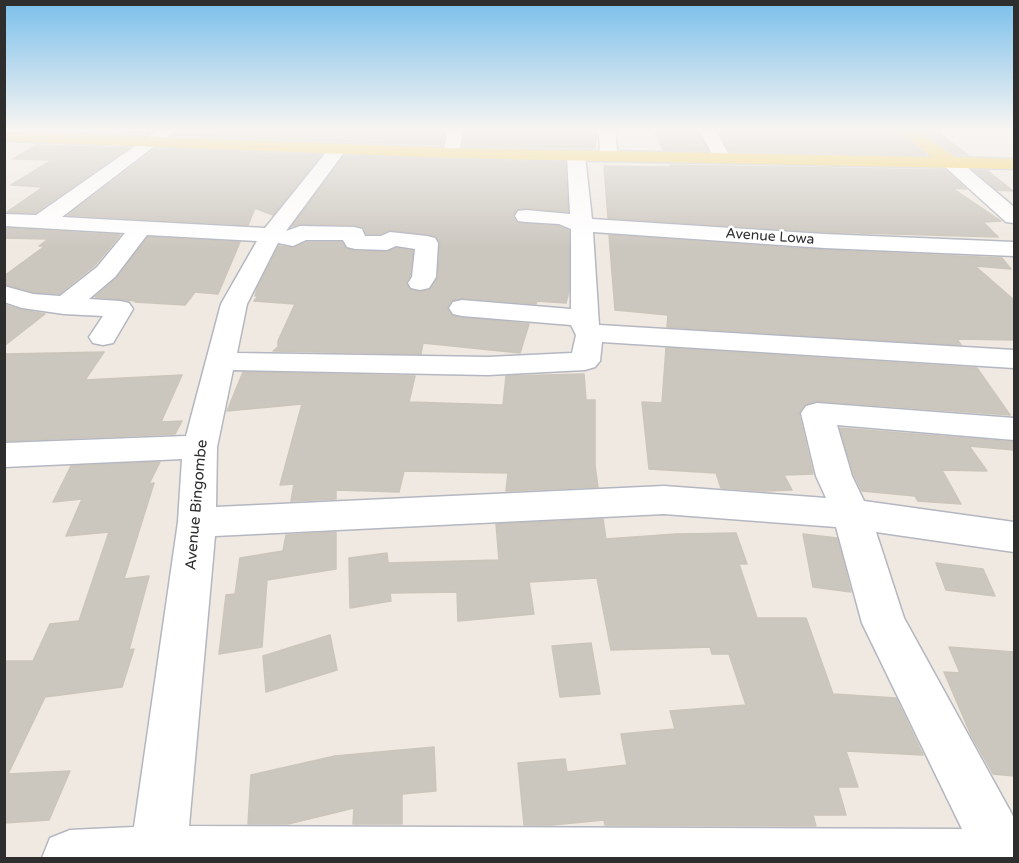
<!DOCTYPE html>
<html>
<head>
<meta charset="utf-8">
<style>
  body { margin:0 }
  #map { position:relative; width:1019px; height:863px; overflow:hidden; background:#efe9e1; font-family:"Varela Round",sans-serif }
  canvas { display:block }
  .frame { position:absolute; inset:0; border:6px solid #2e2e2e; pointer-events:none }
</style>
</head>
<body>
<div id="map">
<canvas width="1019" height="863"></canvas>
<div class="frame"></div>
</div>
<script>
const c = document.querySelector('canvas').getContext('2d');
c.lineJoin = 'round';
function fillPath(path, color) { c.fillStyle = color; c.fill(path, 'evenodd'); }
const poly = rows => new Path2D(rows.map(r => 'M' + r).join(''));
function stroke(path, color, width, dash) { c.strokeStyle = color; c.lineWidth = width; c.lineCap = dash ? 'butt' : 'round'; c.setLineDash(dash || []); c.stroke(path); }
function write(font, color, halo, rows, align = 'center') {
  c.font = font + ' "Varela Round",sans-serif'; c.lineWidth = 5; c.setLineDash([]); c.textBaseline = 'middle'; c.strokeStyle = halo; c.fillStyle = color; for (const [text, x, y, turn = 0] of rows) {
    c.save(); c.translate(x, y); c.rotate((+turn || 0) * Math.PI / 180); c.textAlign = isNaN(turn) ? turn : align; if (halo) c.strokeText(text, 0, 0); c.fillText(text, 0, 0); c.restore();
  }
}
const building = poly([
  [64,129,156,129,148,134,60,131,64,129],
  [179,129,446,129,442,145,173,135,179,129],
  [466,129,597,129,597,137,595,148,463,146,466,129],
  [718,129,896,129,926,155,730,151,718,129],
  [919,129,934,129,968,155,956,155,919,129],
  [697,130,708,151,663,150,654,131,697,130],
  [37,145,128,148,35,213,7,212,43,187,11,185,52,160,13,159,37,145],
  [155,149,321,155,273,215,255,208,248,225,68,215,155,149],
  [344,156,565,162,568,212,526,208,516,210,513,217,518,223,558,226,569,231,569,291,566,303,537,301,536,304,462,298,451,301,447,309,453,316,529,324,520,353,423,343,421,354,273,351,278,347,278,341,295,304,254,301,258,296,255,296,257,289,279,246,293,248,306,242,342,242,346,249,355,251,387,252,396,248,413,251,410,276,406,282,409,289,420,292,429,290,438,278,440,243,436,236,390,230,381,234,366,234,363,227,354,225,300,224,292,226,344,156],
  [670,165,945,170,966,189,952,188,1001,221,983,222,998,237,824,232,608,218,604,166,671,167,670,165],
  [974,170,988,171,1013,191,997,190,974,170],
  [4,228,120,235,95,265,59,294,33,292,4,284,4,276,45,246,39,246,48,239,4,238,4,228],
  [609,235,824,250,1002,258,1011,269,975,266,1014,300,1014,340,957,339,961,345,667,327,668,315,615,310,609,235],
  [148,237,240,242,218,294,195,292,185,305,135,302,136,301,95,297,117,278,148,237],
  [4,305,22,310,45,314,4,346,4,305],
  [666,348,977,368,1010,415,816,401,804,405,799,414,813,474,784,475,792,490,764,491,721,488,716,473,649,469,642,402,662,403,666,348],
  [104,352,85,380,182,375,161,422,182,421,175,434,4,441,4,354,104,352],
  [243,372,415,376,409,402,503,405,506,376,584,374,586,400,595,400,595,466,598,487,506,491,508,473,404,471,399,492,336,490,336,499,291,501,294,484,280,485,302,404,227,411,243,372],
  [840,428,1014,442,1014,450,969,446,987,471,942,470,961,504,918,501,915,496,862,491,854,475,840,428],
  [160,462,149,484,154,483,124,579,149,576,129,650,134,649,122,687,45,697,8,774,70,771,49,820,4,823,4,661,33,661,50,624,79,621,109,532,66,536,82,499,53,502,71,466,160,462],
  [603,519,606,539,676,534,736,533,747,564,739,564,757,618,806,618,833,694,896,698,923,755,846,751,858,787,838,787,846,815,813,815,816,826,605,825,604,820,552,825,524,825,518,763,565,759,567,772,627,765,621,734,675,729,670,711,746,705,729,654,712,654,710,647,611,650,597,578,529,582,534,614,458,621,457,592,390,593,391,601,350,608,349,558,387,553,388,563,499,560,496,524,603,519],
  [336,532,336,569,267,580,262,647,219,654,226,595,235,594,240,558,283,551,286,535,336,532],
  [803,534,837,538,851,592,813,587,803,534],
  [936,563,983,569,995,596,946,590,936,563],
  [330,635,337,670,266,692,263,656,330,635],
  [591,643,600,694,560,697,552,646,591,643],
  [949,647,1014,652,1014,776,993,774,971,735,944,672,960,673,949,647],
  [434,747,436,791,402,794,402,824,353,824,354,808,288,824,248,824,251,775,335,756,434,747]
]);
fillPath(building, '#cbc7bf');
stroke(building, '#cbc5ba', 1.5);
const minor = poly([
  [159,129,177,129,62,217,265,228,331,146,337,145,343,146,346,150,286,231,300,226,354,227,362,229,365,236,381,236,390,232,427,236,435,238,438,243,436,277,429,288,420,290,411,288,408,283,412,277,415,249,396,246,387,250,355,249,347,247,343,240,306,240,293,246,278,243,247,304,237,353,488,357,572,353,576,335,571,325,462,316,453,314,449,308,453,302,462,300,571,309,571,229,559,224,526,222,518,221,515,216,518,211,526,210,570,214,567,156,570,152,576,151,582,152,585,156,592,219,824,234,1014,242,1014,256,824,248,593,232,599,325,1014,350,1014,368,602,342,600,361,595,367,585,370,488,375,233,370,217,447,216,507,664,486,826,498,816,476,801,413,806,406,817,403,1014,418,1014,440,837,425,852,476,864,501,1014,522,1014,552,876,532,904,618,1014,818,1014,858,42,858,50,838,70,830,134,827,178,522,182,459,4,467,4,443,186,436,221,304,257,241,147,235,115,277,89,299,120,301,129,303,133,309,113,343,103,345,93,343,89,337,103,316,64,314,22,308,4,302,4,286,33,294,60,296,97,267,125,233,4,226,4,214,36,215,159,129],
  [664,514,836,527,862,623,962,829,189,826,215,536,664,514],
  [448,129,464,129,458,157,446,157,443,153,448,129],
  [599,129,615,129,618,157,615,161,603,161,600,157,599,129],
  [699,129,715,129,731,158,728,162,716,162,699,129],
  [950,156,956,158,1014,207,1014,223,1006,222,944,166,941,162,944,158,950,156]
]);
const major = poly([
  [898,129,916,129,955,157,1014,159,1014,169,452,158,4,141,4,131,452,148,932,157,898,129]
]);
stroke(minor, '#b4b7c1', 3);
stroke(major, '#c9c9c9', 3);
fillPath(minor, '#fff');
fillPath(major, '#f2d163');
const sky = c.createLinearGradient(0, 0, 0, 249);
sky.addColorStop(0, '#7abfeb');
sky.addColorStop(0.52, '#f8f5f2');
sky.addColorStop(1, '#f8f5f200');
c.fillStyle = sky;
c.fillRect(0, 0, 1019, 249);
write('14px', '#2e2e2e', '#fff', [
  ["Avenue Lowa",770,237,4]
]);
write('15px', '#2e2e2e', '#fff', [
  ["Avenue Bingombe",197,505,-85]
]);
</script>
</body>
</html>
